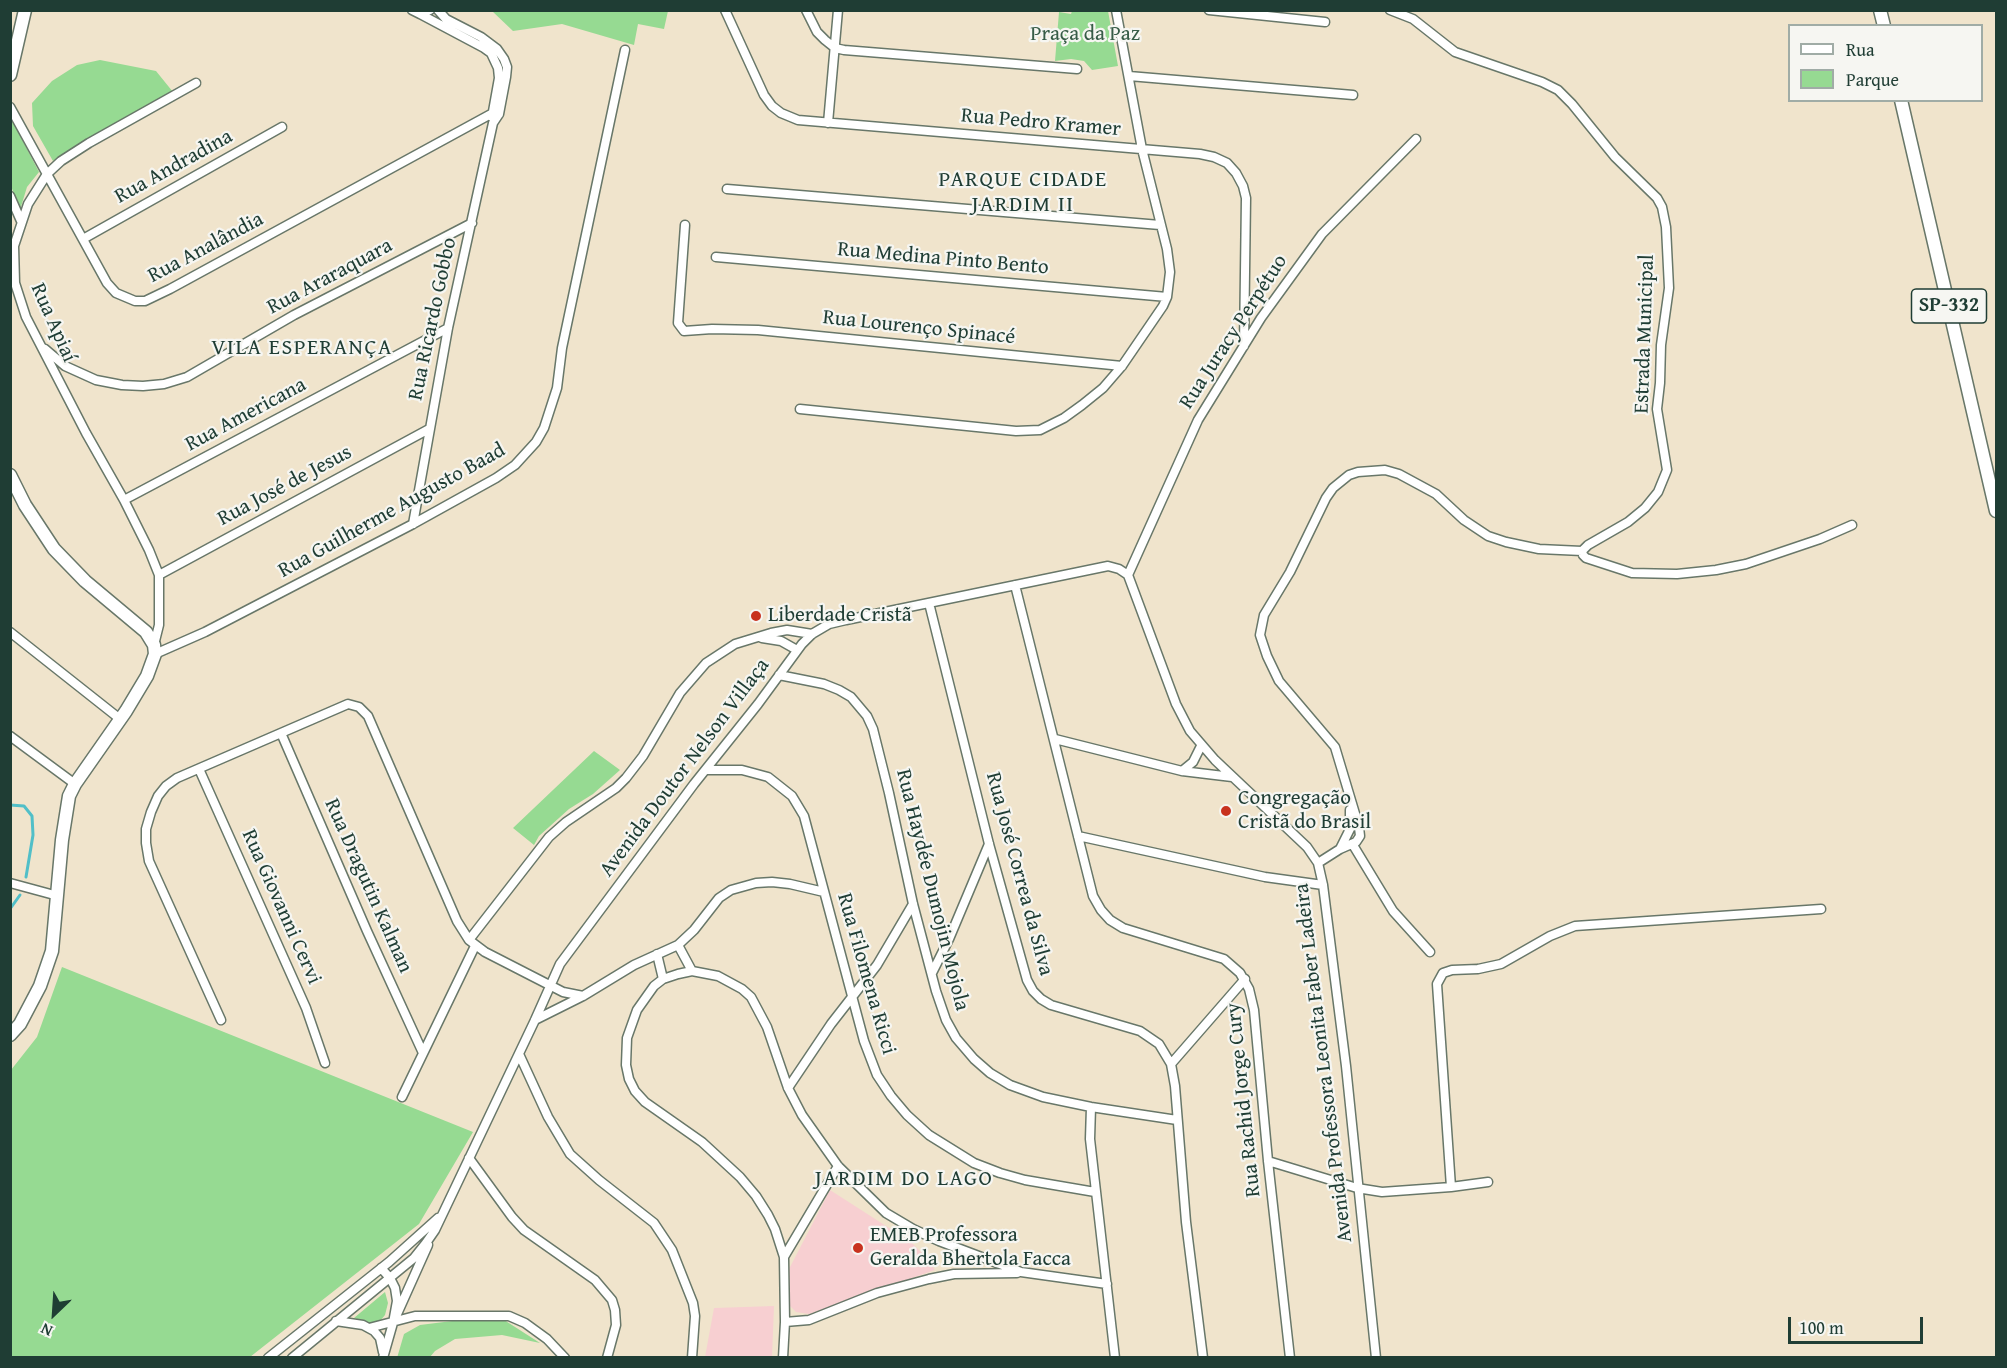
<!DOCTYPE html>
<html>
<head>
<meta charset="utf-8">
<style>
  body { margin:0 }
  #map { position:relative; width:2007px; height:1368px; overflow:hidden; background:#f0e4cc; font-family:"Gentium Book Plus",serif }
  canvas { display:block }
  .frame { position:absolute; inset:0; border:12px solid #1f3d34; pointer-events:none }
  .legend { position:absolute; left:1788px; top:24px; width:195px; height:78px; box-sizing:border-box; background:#f6f6f2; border:2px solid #a0aca6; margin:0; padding:8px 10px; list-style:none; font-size:18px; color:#1f3d34 }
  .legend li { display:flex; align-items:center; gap:12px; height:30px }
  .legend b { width:30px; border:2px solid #a0aca6 }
  .north { position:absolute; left:24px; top:1284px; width:60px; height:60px; -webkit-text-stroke:4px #f6f6f2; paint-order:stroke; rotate:205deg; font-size:16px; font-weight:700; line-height:24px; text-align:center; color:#1f3d34 }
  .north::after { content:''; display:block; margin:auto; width:21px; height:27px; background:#1f3d34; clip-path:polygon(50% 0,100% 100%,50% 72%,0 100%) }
  .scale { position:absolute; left:1788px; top:1317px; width:135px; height:27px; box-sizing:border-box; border:3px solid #1f3d34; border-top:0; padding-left:8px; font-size:18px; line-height:21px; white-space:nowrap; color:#1f3d34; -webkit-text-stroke:4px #f6f6f2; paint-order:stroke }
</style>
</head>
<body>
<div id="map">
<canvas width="2007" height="1368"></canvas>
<div class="frame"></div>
<ul class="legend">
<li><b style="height:8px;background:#fff"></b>Rua</li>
<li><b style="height:16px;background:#96da92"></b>Parque</li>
</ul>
<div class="north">N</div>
<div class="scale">100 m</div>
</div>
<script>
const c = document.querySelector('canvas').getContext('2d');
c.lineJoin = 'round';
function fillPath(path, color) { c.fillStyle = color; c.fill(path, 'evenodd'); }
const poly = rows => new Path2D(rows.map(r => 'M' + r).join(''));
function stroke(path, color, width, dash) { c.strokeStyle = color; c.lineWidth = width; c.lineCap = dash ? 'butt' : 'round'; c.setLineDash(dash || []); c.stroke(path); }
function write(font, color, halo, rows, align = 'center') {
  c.font = font + ' "Gentium Book Plus",serif'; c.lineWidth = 4.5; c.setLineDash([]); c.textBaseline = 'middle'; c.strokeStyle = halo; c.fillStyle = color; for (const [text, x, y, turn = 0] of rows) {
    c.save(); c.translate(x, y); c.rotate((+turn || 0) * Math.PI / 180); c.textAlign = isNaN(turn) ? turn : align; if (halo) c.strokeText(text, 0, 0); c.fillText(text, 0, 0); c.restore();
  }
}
fillPath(poly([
  [830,1190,911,1242,926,1257,935,1270,809,1314,796,1312,789,1305,789,1269],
  [774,1306,772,1357,705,1357,714,1308]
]), '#f7cfd1');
fillPath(poly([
  [492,11,668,11,664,29,638,24,634,45,562,24,513,31],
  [1072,11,1108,11,1118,66,1092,70,1084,61,1071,59,1055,61,1059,12,1071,14],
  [100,60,156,71,173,92,53,161,33,126,32,103,52,81,77,65],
  [12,120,39,172,27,187,20,210,11,186],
  [594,751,620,770,593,794,569,809,539,836,534,845,513,828],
  [62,967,473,1132,419,1224,250,1357,11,1357,11,1070,37,1037],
  [385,1292,388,1303,385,1315,380,1321,372,1324,354,1318],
  [501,1318,540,1343,502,1335,455,1339,435,1351,430,1357,397,1358,404,1334,420,1325,452,1321]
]), '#96da92');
stroke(poly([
  [10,805,24,806,32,816,33,835,26,877],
  [10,909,20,895]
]), '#51bfc8', 3);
const street = poly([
  [412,10,420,14,430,10],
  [725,10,764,95,772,106,781,113,798,120,1200,154,1214,157,1227,163,1236,173,1243,186,1246,198,1244,346],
  [806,10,817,32,825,40,835,48,844,50,1077,69],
  [1209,10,1325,22],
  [1390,10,1413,19,1455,52,1542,82,1558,90,1572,104,1615,157,1657,198,1662,207,1666,227,1669,288,1661,345,1660,383,1657,409,1667,470,1658,492,1645,508,1628,522,1588,545,1582,551],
  [420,14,484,48,491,53,498,68,499,78,492,117],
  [1129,76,1353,95],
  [10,107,107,283,116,293,135,301,145,301,170,289,491,114,499,114],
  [828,123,838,10],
  [727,189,1160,225],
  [10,196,21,221],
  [685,225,678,323,684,331,712,329,758,330,1122,366],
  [83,239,282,127],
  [716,257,1167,297],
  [45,349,65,366,96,380,122,385,143,386,164,384,187,377,294,315,472,223],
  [800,409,1016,431,1040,430,1064,418,1082,405,1103,388,1122,366,1163,306,1167,297,1170,272,1167,249,1142,149,1116,10],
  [124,500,448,328],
  [413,524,448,328,493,123,499,114,506,77,507,67,504,59,497,49,481,37,446,19,438,10],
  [1582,551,1583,555,1586,558,1632,573,1677,574,1716,570,1746,564,1820,539,1852,525],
  [159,575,429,429],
  [1128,575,1198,420,1261,318,1322,234,1416,139],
  [1015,585,1093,896,1101,910,1110,920,1123,928,1224,959,1240,973,1249,989,1254,1010,1268,1161,1290,1358],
  [929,603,989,844,1027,980,1033,991,1041,999,1051,1005,1140,1031,1159,1044,1171,1064,1175,1086,1186,1222,1203,1358],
  [10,632,120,719],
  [762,638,781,641,797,650],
  [154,645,159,625,159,575,149,550,124,500,86,433,26,317,15,283,14,246,28,204,47,174,61,161,89,143,196,83],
  [155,654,205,632,413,524,496,478,515,465,536,442,544,428,557,388,562,348,625,50],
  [779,675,824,684,839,690,851,697,867,716,873,729,889,793,913,904,936,991,946,1020,956,1038,974,1059,990,1073,1010,1085,1043,1097,1091,1107,1177,1120],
  [281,733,367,931,423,1053],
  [10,736,75,784],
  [1055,739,1182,771,1232,777],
  [199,769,306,1008,325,1063],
  [706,770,742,770,768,777,792,796,804,816,864,1041,877,1075,891,1096,907,1115,929,1135,974,1163,1000,1173,1025,1180,1095,1192],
  [1182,771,1193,762,1201,746],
  [1078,836,1265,877,1323,885],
  [1353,845,1393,911,1430,952],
  [1340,849,1350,829,1350,810],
  [1318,863,1340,849,1356,842,1360,836,1359,827,1335,747,1279,681,1267,656,1260,635,1264,615,1290,572,1326,498,1333,488,1349,475,1358,472,1385,470,1399,474,1436,494,1464,520,1488,536,1506,542,1539,549,1582,551],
  [10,883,58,896],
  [469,940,549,837,566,822,616,788,626,778,643,756,680,693,706,663,735,644,771,633,787,630,812,634],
  [678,945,692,971],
  [657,954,663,979],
  [932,973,949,939,989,844],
  [221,1020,149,861,146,843,146,829,151,812,158,796,166,786,177,778,348,704,359,707,368,716,457,921,469,940,485,952,563,992,583,996],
  [535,1020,583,996,634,965,678,945,694,930,719,898,731,890,756,883,772,882,790,884,824,892],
  [519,1054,548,1117,570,1154,599,1180,654,1223,672,1250,693,1303,695,1316,692,1358],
  [1171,1064,1245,979],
  [788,1088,831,1024,877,965,913,904],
  [402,1097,475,946],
  [1091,1107,1090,1139,1115,1358],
  [469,1158,512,1217,524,1230,595,1280,612,1300,615,1310,616,1325,607,1358],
  [1268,1161,1357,1188,1382,1192,1451,1187,1488,1182],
  [1451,1187,1437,984,1443,973,1452,970,1478,969,1501,964,1550,936,1575,926,1821,909],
  [784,1257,838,1166],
  [381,1268,390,1278,395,1288,397,1301,393,1323,383,1358],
  [336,1321,363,1325,374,1331,380,1338,383,1352],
  [785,1322,809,1320,877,1293,929,1279,954,1274,1017,1273],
  [393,1323,428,1245],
  [369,1328,415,1316,509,1316,525,1323,547,1339,565,1358],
  [268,1358,389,1262,438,1218],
  [292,1358,414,1258,426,1243,435,1230,535,1020,560,964,694,784,758,704,802,644,812,634,829,624,846,620,1108,566,1119,569,1128,575,1176,704,1190,731,1215,760,1307,847,1318,863,1323,885,1346,1066,1376,1358],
  [783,1358,785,1322,784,1257,775,1229,768,1215,756,1196,740,1177,702,1142,645,1102,635,1091,629,1079,626,1065,627,1038,637,1010,654,986,663,979,678,974,692,971,718,976,742,989,751,997,767,1027,788,1088,802,1115,838,1166,886,1213,913,1229,939,1241,1021,1272,1107,1284]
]);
const secondary = poly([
  [10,75,25,10],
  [10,475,25,505,54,549,85,581,146,632,154,645,155,654,147,676,126,711,75,784,69,796,62,840,52,951,40,986,20,1024,10,1035]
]);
const primary = poly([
  [1880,10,1884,26],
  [1901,100,1996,511]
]);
stroke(street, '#687769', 11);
stroke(secondary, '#687769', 15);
stroke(primary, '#687769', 15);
stroke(street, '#fff', 8);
stroke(secondary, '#fff', 12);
stroke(primary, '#fff', 12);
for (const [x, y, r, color] of [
  [756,616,6,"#c8321e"],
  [1226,811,6,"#c8321e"],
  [858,1248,6,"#c8321e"]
]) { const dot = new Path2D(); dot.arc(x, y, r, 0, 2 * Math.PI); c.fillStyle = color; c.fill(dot); stroke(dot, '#f6f6f2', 2); }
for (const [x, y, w] of [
  [1949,306,75]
]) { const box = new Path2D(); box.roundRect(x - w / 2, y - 17, w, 34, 4.5); c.fillStyle = '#f6f6f2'; c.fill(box); stroke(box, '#1f3d34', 1.5); }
write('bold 20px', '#1f3d34', null, [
  ["SP-332",1949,306]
]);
write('21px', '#375c47', '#f6f6f2', [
  ["Praça da Paz",1085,35]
]);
write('21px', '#1f3d34', '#f6f6f2', [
  ["Rua Pedro Kramer",1041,123,5],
  ["Rua Andradina",174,167,-29],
  ["Rua Analândia",206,248,-28],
  ["Rua Medina Pinto Bento",943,259,5],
  ["Rua Araraquara",330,277,-28],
  ["Rua Ricardo Gobbo",433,319,-78],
  ["Rua Apiaí",53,323,66],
  ["Rua Lourenço Spinacé",919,328,6],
  ["Rua Juracy Perpétuo",1234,332,-57],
  ["Estrada Municipal",1645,334,-88],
  ["Rua Americana",246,415,-28],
  ["Rua José de Jesus",285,486,-28],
  ["Rua Guilherme Augusto Baad",392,511,-29],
  ["Avenida Doutor Nelson Villaça",685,768,-53],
  ["Rua José Correa da Silva",1019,874,75],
  ["Rua Dragutin Kalman",368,886,66],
  ["Rua Haydée Dumojin Mojola",932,890,76],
  ["Rua Giovanni Cervi",281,907,66],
  ["Rua Filomena Ricci",866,974,74],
  ["Avenida Professora Leonita Faber Ladeira",1324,1063,-97],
  ["Rua Rachid Jorge Cury",1244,1100,-96]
]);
write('21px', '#1f3d34', '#f6f6f2', [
  ["Liberdade Cristã",768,616],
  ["Congregação",1238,799],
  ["Cristã do Brasil",1238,823],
  ["EMEB Professora",870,1236],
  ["Geralda Bhertola Facca",870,1260]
], 'left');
c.letterSpacing = '1.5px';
write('22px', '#1f3d34', '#f6f6f2', [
  ["PARQUE CIDADE",1023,180],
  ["JARDIM II",1023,205],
  ["VILA ESPERANÇA",302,348],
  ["JARDIM DO LAGO",904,1179]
]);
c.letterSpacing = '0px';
</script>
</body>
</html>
